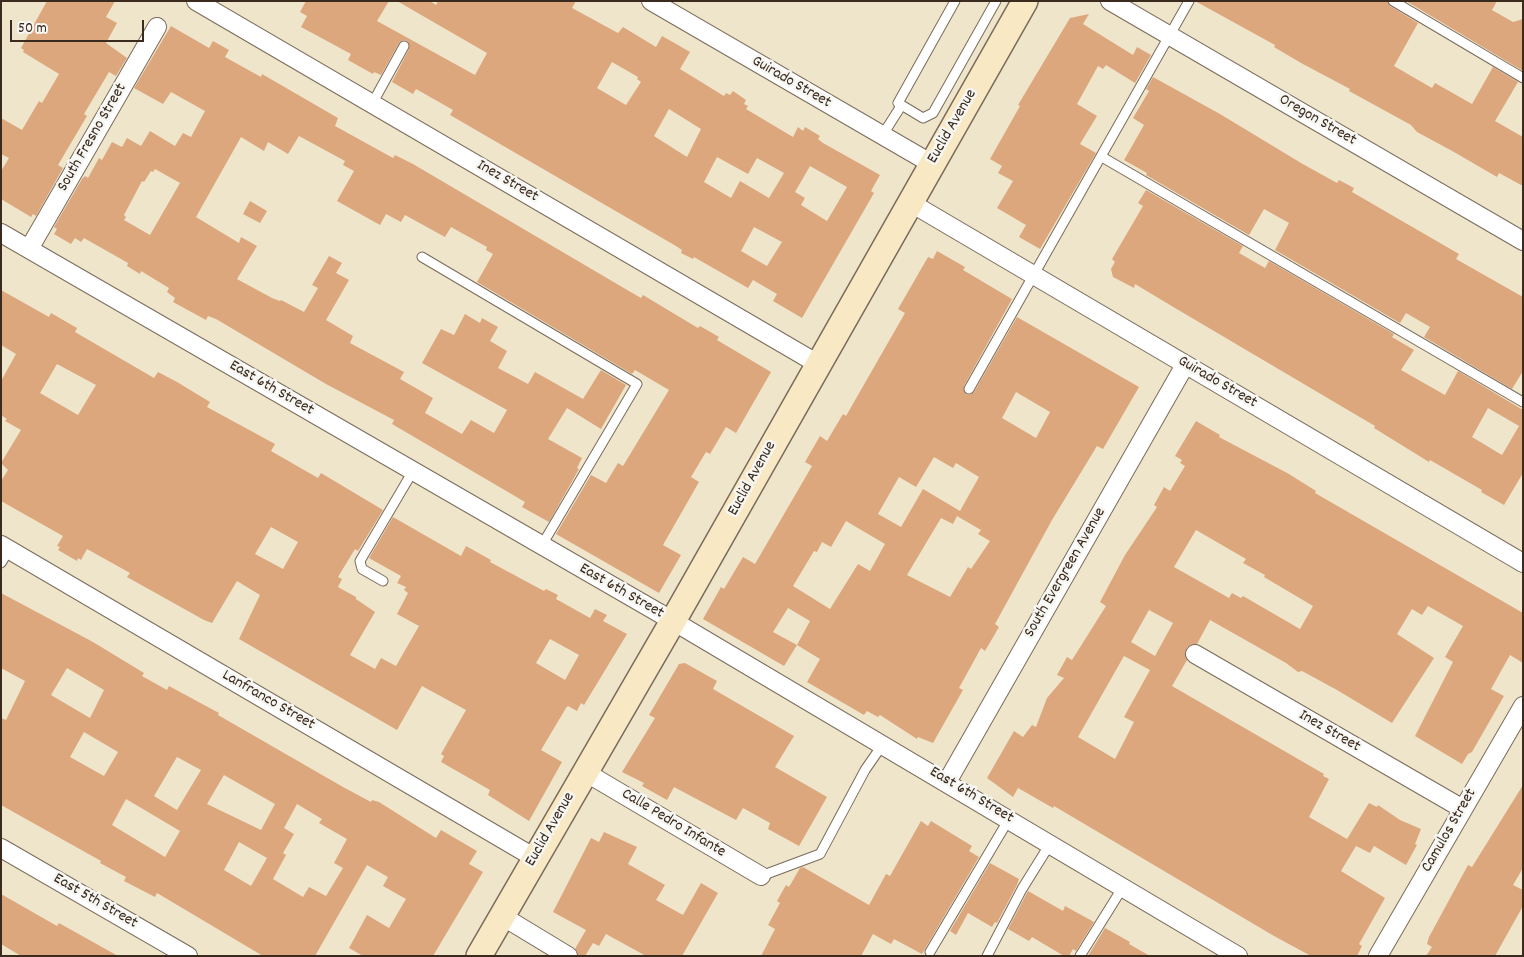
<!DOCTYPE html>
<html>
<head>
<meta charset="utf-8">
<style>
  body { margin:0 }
  #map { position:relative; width:1524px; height:957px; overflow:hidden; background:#eee5cb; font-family:Dekko,sans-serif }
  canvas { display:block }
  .frame { position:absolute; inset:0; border:2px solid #3b2a1e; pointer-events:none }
  .scale { position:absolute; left:10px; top:20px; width:134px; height:22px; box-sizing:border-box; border:2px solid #3b2a1e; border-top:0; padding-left:6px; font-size:15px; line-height:18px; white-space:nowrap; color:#3b2a1e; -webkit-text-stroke:4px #f6f6f2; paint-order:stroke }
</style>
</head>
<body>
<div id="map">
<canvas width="1524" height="957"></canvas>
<div class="frame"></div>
<div class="scale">50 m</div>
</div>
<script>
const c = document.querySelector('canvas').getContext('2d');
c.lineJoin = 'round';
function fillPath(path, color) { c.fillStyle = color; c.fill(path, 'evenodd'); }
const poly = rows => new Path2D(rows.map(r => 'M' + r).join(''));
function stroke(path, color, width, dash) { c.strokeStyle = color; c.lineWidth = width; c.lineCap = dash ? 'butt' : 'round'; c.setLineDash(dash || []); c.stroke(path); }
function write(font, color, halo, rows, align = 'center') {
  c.font = font + ' Dekko,sans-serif'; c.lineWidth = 5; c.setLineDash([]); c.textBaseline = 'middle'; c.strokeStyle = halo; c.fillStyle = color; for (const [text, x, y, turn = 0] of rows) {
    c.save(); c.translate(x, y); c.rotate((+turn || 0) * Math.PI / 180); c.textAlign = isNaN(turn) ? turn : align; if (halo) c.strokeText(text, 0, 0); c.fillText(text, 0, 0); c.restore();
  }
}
fillPath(poly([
  [47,1,115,1,106,17,117,23,106,43,127,58,116,76,109,72,84,114,87,116,58,165,63,168,36,216,33,214,31,217,1,199,1,171,9,158,1,154,1,118,22,130,39,101,42,103,59,74,23,52,24,50,21,48],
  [306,1,389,1,377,21,475,75,487,53,397,1,430,1,436,5,438,1,576,1,572,8,618,33,623,27,656,47,662,36,671,41,690,52,680,69,724,96,726,93,730,95,733,91,746,100,744,104,748,106,746,109,793,137,798,127,803,131,805,127,820,136,818,139,823,143,880,175,871,191,874,193,802,318,773,301,777,294,753,280,748,288,694,257,693,259,681,253,682,250,676,246,450,115,453,110,416,89,413,94,392,82,409,49,407,41,403,40,399,43,381,75,374,72,373,74,348,60,351,54,301,27,307,16,300,12],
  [612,62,638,77,637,79,641,82,626,105,597,88],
  [669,109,701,129,687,157,654,136],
  [717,157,748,174,757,158,784,173,769,198,740,181,731,198,704,182],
  [810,166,847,187,827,221,801,205,805,198,795,192],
  [754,227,782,242,767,266,741,251],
  [1195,1,1387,1,1390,6,1418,23,1394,66,1432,88,1435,83,1472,104,1493,67,1518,82,1495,121,1523,137,1523,186,1499,173,1497,177,1454,152,1417,132,1411,125,1349,91,1350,89,1301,63,1274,47,1275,45],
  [1406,1,1497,1,1492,10,1513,22,1523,19,1523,71],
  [1089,14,1083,24,1133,55,1137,47,1151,55,1135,83,1106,65,1103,69,1098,66,1077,104,1097,116,1080,144,1096,153,1040,249,1019,237,1026,225,997,208,1013,181,998,173,1002,166,990,159,1020,106,1018,105,1070,18],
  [171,26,209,48,213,41,229,50,225,57,261,77,262,74,338,118,335,126,393,158,395,155,413,164,617,284,641,298,643,295,698,328,700,326,719,337,717,340,771,372,736,433,726,427,710,454,706,452,691,477,699,482,663,545,681,555,659,593,556,534,591,475,606,483,618,463,623,466,669,390,635,370,632,374,477,282,493,254,486,250,487,247,451,227,445,237,405,215,401,222,386,214,380,225,337,201,354,171,343,165,345,161,299,136,288,154,268,142,264,151,241,137,196,217,239,243,241,237,257,246,237,279,272,298,280,301,281,300,304,312,318,288,312,285,329,256,342,263,336,273,349,280,326,320,353,336,350,343,404,372,400,379,433,398,425,413,462,434,471,420,494,433,507,410,422,363,441,329,454,335,465,314,480,323,482,318,498,327,490,341,507,351,498,368,528,384,535,372,583,399,601,370,626,385,601,429,567,408,548,439,582,458,577,468,579,469,549,522,522,507,525,502,392,424,394,420,326,384,216,319,208,316,206,320,173,302,175,298,167,292,169,288,141,271,140,274,127,266,128,263,84,238,81,242,75,238,71,244,54,234,57,229,54,227,82,179,85,176,88,178,99,158,102,160,112,142,122,147,127,138,141,146,150,131,175,146,183,133,191,137,205,111,171,92,163,104,134,88],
  [155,169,180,183,150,235,124,220,126,217,124,215,142,181,144,182,151,171,153,172],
  [1153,77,1220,114,1301,163,1337,183,1339,180,1354,188,1352,192,1459,254,1456,259,1523,297,1523,371,1512,389,1424,337,1430,327,1406,313,1400,323,1275,250,1289,223,1264,209,1249,235,1146,175,1147,173,1124,160,1144,125,1133,118,1149,91,1146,89],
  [1146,190,1243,246,1239,253,1265,268,1269,261,1394,334,1392,337,1414,350,1401,370,1445,395,1458,371,1523,410,1523,473,1504,505,1481,492,1482,490,1430,460,1429,462,1374,428,1375,426,1175,308,1135,284,1134,288,1113,277,1111,269,1115,262,1112,259,1143,206,1138,203],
  [1488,408,1519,426,1502,455,1472,437],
  [250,201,267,211,260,223,243,214],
  [937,251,965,267,963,270,1012,299,964,386,966,394,970,395,974,392,1017,317,1139,387,1103,449,1097,446,1052,520,995,624,999,627,985,651,981,648,959,688,963,690,933,743,918,737,917,739,880,715,878,717,867,711,864,715,807,682,820,659,797,645,810,621,788,608,773,632,797,645,784,666,703,619,721,587,724,589,743,557,755,564,812,466,805,462,820,436,827,441,843,414,846,416,905,313,898,309,928,257,933,259],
  [1016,392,1050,412,1036,438,1002,418],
  [934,457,953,468,956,463,979,477,960,511,923,489,901,527,878,514,899,477,916,487],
  [957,516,981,530,978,534,990,541,971,569,968,567,950,597,907,575,941,518,953,524],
  [846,521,885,544,870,571,858,564,830,609,793,586,814,551,817,552,822,542,831,547],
  [1,290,49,317,51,313,77,328,75,332,154,378,158,372,177,382,210,402,207,407,275,444,271,451,318,478,321,473,383,510,358,551,355,549,338,577,342,579,338,587,356,597,356,599,375,612,350,655,375,669,381,658,396,666,419,626,397,614,408,593,404,590,406,587,397,583,401,576,369,558,393,517,461,556,466,546,491,560,490,562,544,591,546,589,558,595,556,599,590,618,595,609,607,615,603,621,627,634,584,705,581,703,577,711,568,706,566,708,541,750,562,762,529,821,488,795,490,790,441,762,444,756,441,754,466,710,422,686,397,730,239,639,260,595,237,581,212,623,204,620,127,577,130,573,87,549,81,560,78,558,77,561,58,550,60,547,57,546,63,536,1,501,1,481,8,470,1,463,21,430,5,421,7,419,1,415,1,381,16,354,1,345],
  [57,364,96,385,78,415,40,393],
  [271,527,298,542,283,569,255,554],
  [550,639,579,655,565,680,536,663],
  [1196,421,1220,435,1219,437,1289,474,1316,491,1315,493,1523,613,1523,663,1510,655,1491,689,1504,696,1472,752,1468,754,1462,764,1415,736,1453,662,1445,657,1463,626,1428,606,1422,615,1412,609,1397,634,1434,658,1392,723,1337,690,1302,671,1298,672,1286,663,1210,620,1197,644,1190,645,1186,649,1187,660,1172,686,1324,774,1323,776,1329,779,1309,817,1347,839,1369,803,1377,807,1378,805,1400,820,1421,829,1415,844,1417,845,1406,865,1374,846,1370,853,1356,846,1341,871,1385,898,1359,944,1362,946,1357,956,1311,956,1274,936,1054,806,1053,808,1018,788,1013,797,987,778,1014,731,1023,737,1032,725,1036,727,1047,698,1064,678,1057,675,1067,657,1072,660,1106,606,1100,602,1125,555,1157,507,1154,505,1164,487,1170,491,1185,466,1180,463,1182,460,1175,456],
  [1196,530,1246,559,1243,563,1265,575,1264,577,1313,606,1300,629,1243,596,1241,598,1232,593,1229,598,1174,567],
  [1149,610,1173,623,1155,656,1131,642],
  [1124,656,1150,670,1124,717,1134,722,1115,759,1078,737],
  [1,593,93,642,144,673,142,676,167,690,169,686,219,713,218,715,343,787,371,802,372,800,379,802,436,838,441,830,477,851,469,864,483,872,433,956,363,956,349,948,367,915,389,928,406,899,383,886,388,877,367,865,315,956,263,956,157,893,155,897,124,881,126,877,100,863,101,861,1,805,1,718,6,720,25,681,1,668],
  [67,668,104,690,90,718,51,695],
  [84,732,118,752,104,776,70,757],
  [177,757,201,770,177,810,154,796],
  [224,775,275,804,261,830,207,804],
  [126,799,180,831,165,857,112,825],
  [297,804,322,819,319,823,347,839,334,863,343,868,326,896,309,887,303,897,273,879,286,855,283,853,294,834,284,828],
  [239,842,267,858,251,886,224,870],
  [685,663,717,681,713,689,794,736,775,767,827,797,799,846,768,829,770,823,743,808,736,820,674,787,667,800,642,786,644,783,622,772,655,718,649,715,679,664],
  [1523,785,1523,868,1513,885,1523,890,1523,906,1495,956,1426,956,1432,947,1427,944,1429,937,1468,865,1472,867],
  [921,821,928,826,931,821,972,846,969,851,979,857,922,954,894,939,891,944,873,934,861,956,761,956,775,929,768,925,780,903,777,901,786,885,789,887,800,868,803,867,869,905,886,874,890,876],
  [604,832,637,847,628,864,665,885,656,900,683,915,701,883,718,893,682,956,646,956,606,934,599,946,593,943,585,956,579,956,575,949,586,930,553,912,591,838,599,842],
  [990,863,1019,879,1017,885,997,923,995,922,992,927,968,913,956,935,950,931],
  [1028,891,1063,911,1065,906,1094,922,1076,951,1073,949,1069,956,1064,956,1032,937,1029,941,1008,929],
  [1,894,57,926,59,923,118,956,21,956,1,944],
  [1105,928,1130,942,1129,944,1150,956,1088,956]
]), '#dda77e');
const lane = poly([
  [955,1,898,103,923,118,933,113,996,1],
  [1393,1,1523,78],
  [372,104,404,46],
  [882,136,901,106],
  [1102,157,1523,402],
  [422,257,637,384,542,545],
  [969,389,1189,1],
  [1,563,9,550],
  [383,581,362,569,360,561,413,471],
  [761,876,820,854,865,770,883,744],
  [930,952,1009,819],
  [987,956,1022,889,1050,844],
  [1080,956,1123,887]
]);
const street = poly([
  [196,1,818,364],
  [651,1,932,164],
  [1110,1,1523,241],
  [911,203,1523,563],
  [1,233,673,621,1238,956],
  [29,249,157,27],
  [1,545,535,858],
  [1195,654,1463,809],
  [585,772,761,876],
  [947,782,1185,365],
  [1,848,188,956],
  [502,916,568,956],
  [1378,956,1523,706]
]);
const secondary = poly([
  [479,956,673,621,1025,1]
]);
stroke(lane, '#7a6b5b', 11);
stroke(street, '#7a6b5b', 20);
stroke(secondary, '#7a6b5b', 28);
stroke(lane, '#fff', 9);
stroke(street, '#fff', 18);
stroke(secondary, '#f8e8c3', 25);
write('16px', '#3b2a1e', '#f6f6f2', [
  ["Guirado Street",791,83,30],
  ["Oregon Street",1317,121,30],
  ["Euclid Avenue",953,127,-60],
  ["South Fresno Street",93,138,-60],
  ["Inez Street",507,182,30],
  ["Guirado Street",1217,383,30],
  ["East 6th Street",271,389,30],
  ["Euclid Avenue",753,479,-61],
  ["South Evergreen Avenue",1066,573,-60],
  ["East 6th Street",621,592,30],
  ["Lanfranco Street",268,701,30],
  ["Inez Street",1329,732,30],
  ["East 6th Street",971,796,31],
  ["Calle Pedro Infante",673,824,31],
  ["Euclid Avenue",551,830,-60],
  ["Camulos Street",1450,831,-60],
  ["East 5th Street",95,902,30]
]);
</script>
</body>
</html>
